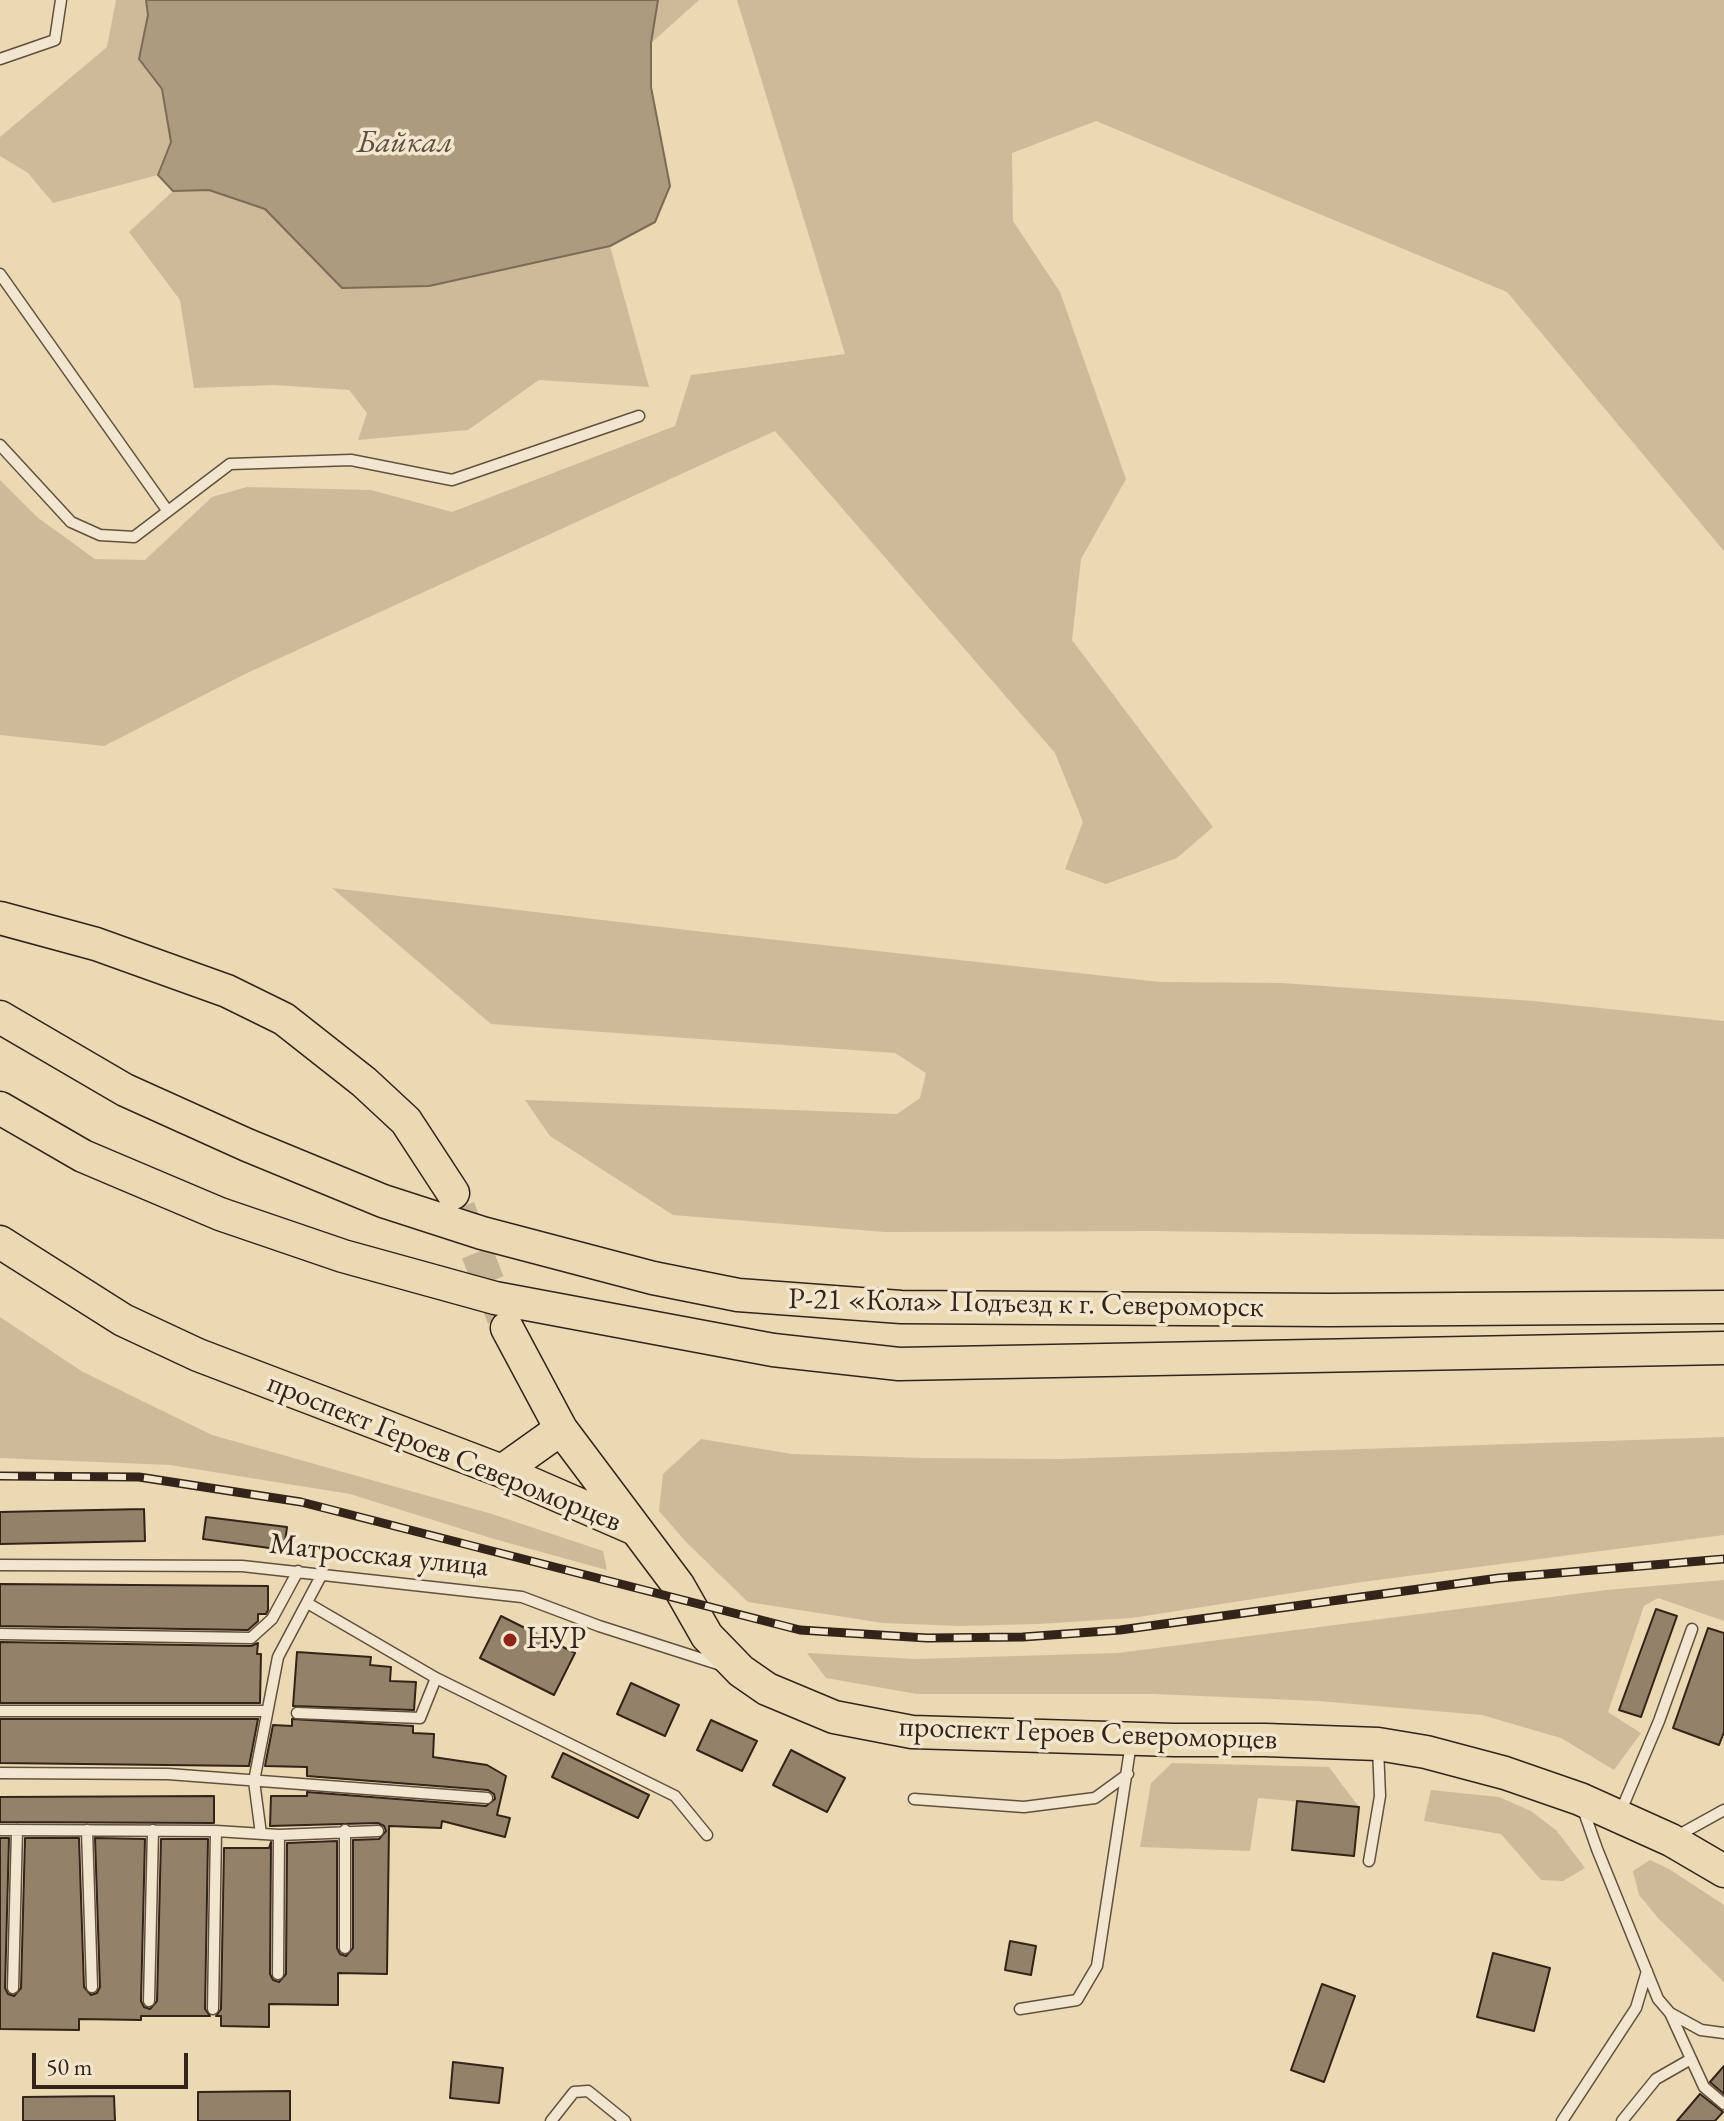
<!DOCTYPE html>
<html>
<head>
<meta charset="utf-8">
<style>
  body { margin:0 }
  #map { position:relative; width:1724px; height:2121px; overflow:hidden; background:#ebd9b4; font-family:"EB Garamond",serif }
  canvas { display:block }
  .scale { position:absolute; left:32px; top:2053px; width:156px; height:36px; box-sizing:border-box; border:4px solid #342318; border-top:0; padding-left:10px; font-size:24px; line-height:28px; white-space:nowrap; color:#342318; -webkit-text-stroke:6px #f2e6ce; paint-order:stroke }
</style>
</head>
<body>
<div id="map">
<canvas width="1724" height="2121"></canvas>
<div class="scale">50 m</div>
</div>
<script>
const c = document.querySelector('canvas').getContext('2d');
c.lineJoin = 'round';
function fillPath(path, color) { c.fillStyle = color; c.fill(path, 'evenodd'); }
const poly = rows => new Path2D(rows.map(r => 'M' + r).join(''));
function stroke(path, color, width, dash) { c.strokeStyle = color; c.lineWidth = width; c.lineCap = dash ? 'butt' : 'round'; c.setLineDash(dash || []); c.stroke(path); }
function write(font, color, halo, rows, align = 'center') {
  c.font = font + ' "EB Garamond",serif'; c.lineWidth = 7; c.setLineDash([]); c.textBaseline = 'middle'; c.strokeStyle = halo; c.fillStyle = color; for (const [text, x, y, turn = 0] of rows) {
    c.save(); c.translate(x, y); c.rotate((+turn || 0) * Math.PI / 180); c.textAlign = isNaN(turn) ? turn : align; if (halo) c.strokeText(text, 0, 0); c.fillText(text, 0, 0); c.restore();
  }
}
fillPath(poly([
  [116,0,146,0,148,15,139,59,162,89,171,142,158,175,53,203,28,173,0,156,0,137,107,47],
  [658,0,699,0,651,43],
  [737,0,1724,0,1724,551,1507,292,1096,121,1012,153,1013,221,1060,292,1126,479,1081,559,1072,640,1213,827,1177,858,1106,884,1065,869,1083,822,1055,753,775,431,245,674,104,746,0,735,0,480,37,517,95,559,145,560,212,497,247,487,371,490,452,512,675,426,691,375,845,354],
  [209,190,265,209,342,288,429,286,610,246,649,387,539,380,468,430,358,440,367,413,349,390,274,385,194,388,180,300,129,232,173,191],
  [332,888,704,932,1160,982,1282,983,1533,1001,1724,1021,1724,1239,1152,1231,885,1232,673,1215,550,1136,525,1100,897,1114,920,1098,926,1073,895,1053,491,1024],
  [0,1317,83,1372,212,1435,492,1514,603,1551,607,1570,494,1539,350,1494,170,1465,0,1458],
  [1724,1437,1724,1535,1362,1582,1132,1618,1038,1624,960,1626,883,1623,748,1602,687,1543,659,1511,663,1474,701,1439,792,1454,925,1458,1060,1459],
  [1724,1580,1724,1621,1658,1598,1644,1606,1608,1712,1641,1733,1614,1770,1561,1738,1482,1715,1318,1701,1153,1694,917,1694,826,1678,807,1653,915,1659,1118,1653,1606,1590],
  [1172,1763,1329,1767,1359,1807,1258,1798,1250,1851,1140,1847,1151,1783],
  [1431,1790,1499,1797,1531,1811,1557,1831,1585,1868,1563,1881,1541,1880,1501,1834,1424,1821],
  [1650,1860,1669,1869,1724,1905,1724,1982,1659,1919,1639,1895,1633,1871]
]), '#ccba99');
const water = poly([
  [146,0,658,0,651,43,651,87,670,186,655,222,610,246,429,286,342,288,265,209,209,190,173,191,158,175,171,142,162,89,139,59,148,15,146,0]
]);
fillPath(water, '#ad9b7f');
stroke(water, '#7d6b56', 2);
const building = poly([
  [144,1509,145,1541,0,1544,0,1512,144,1509],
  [206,1517,287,1527,284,1550,203,1539,206,1517],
  [0,1584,268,1586,268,1610,266,1614,258,1614,258,1621,248,1630,0,1626,0,1584],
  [1656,1609,1677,1616,1641,1717,1619,1710,1656,1609],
  [501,1616,575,1653,554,1695,480,1658,501,1616],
  [1708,1628,1724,1633,1724,1732,1719,1745,1673,1728,1708,1628],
  [0,1642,251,1646,258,1643,257,1654,261,1654,260,1703,0,1703,0,1642],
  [297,1652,371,1657,370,1665,391,1667,390,1681,416,1682,414,1710,293,1706,297,1652],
  [631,1683,679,1705,665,1736,617,1714,631,1683],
  [0,1719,258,1719,249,1766,0,1763,0,1719],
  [292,1719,413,1726,413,1733,434,1734,433,1757,487,1765,506,1776,497,1815,510,1818,505,1837,442,1821,441,1828,389,1826,387,1974,338,1973,338,2005,269,2004,269,2027,221,2026,221,2016,216,2016,221,2009,224,1848,269,1848,271,1842,270,1974,273,1980,279,1982,286,1974,287,1843,337,1841,337,1948,340,1954,346,1956,353,1948,353,1840,379,1839,386,1831,384,1826,378,1823,270,1826,271,1796,307,1796,307,1792,486,1806,495,1799,494,1794,488,1790,307,1776,307,1767,265,1766,273,1725,292,1726,292,1719],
  [711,1720,757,1741,742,1771,697,1750,711,1720],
  [791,1750,845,1778,827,1812,773,1785,791,1750],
  [563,1753,649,1795,638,1818,552,1777,563,1753],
  [214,1796,214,1823,0,1822,0,1797,214,1796],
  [1297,1801,1359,1807,1354,1856,1292,1850,1297,1801],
  [0,1838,9,1838,5,1988,8,1994,14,1996,21,1988,25,1838,79,1838,84,1987,91,1995,97,1993,100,1987,95,1838,145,1839,141,2001,144,2007,150,2009,157,2001,161,1839,208,1839,205,2009,210,2016,141,2016,141,2020,79,2019,79,2030,0,2029,0,1838],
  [1010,1941,1036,1946,1031,1975,1005,1970,1010,1941],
  [1493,1953,1550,1968,1534,2031,1477,2017,1493,1953],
  [1322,1984,1355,1996,1324,2082,1291,2070,1322,1984],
  [453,2062,503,2068,499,2103,450,2098,453,2062],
  [1724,2066,1724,2094,1710,2082,1724,2066],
  [290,2091,290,2121,198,2121,198,2092,290,2091],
  [1700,2094,1723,2112,1715,2121,1677,2121,1700,2094],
  [114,2096,115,2121,23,2121,23,2097,114,2096]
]);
fillPath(building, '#938269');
stroke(building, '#342318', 2);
stroke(poly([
  [459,1208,503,1318]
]), '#c6b595', 32, [32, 16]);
const service = poly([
  [0,59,55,40,61,0],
  [0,274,167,510],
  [0,445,71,522,100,535,134,537,230,464,351,460,452,480,639,416],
  [0,1565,242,1566,522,1597,599,1626,721,1665],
  [0,1634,251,1638,272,1619,298,1571],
  [436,1678,675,1796,707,1835],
  [0,1711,267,1711],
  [297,1713,420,1718,436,1678,309,1604],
  [0,1773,168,1774,487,1798],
  [914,1799,1024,1807,1095,1798,1128,1774],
  [1583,1809,1597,1849,1658,1999,1670,2013,1704,2087,1724,2104],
  [1620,1813,1659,1721,1692,1629],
  [0,1830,216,1831,279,1835,378,1831],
  [87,1830,92,1987],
  [261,1834,254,1781,278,1657,322,1574],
  [1677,1836,1724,1810],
  [1369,1861,1380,1796,1378,1748],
  [345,1948,345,1830],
  [278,1974,279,1835],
  [13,1988,17,1830],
  [149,2001,153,1830],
  [213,2009,216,1831],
  [1020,2009,1077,2000,1097,1966,1131,1743],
  [1670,2013,1701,2030,1724,2033],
  [551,2121,574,2092,588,2091,625,2121],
  [1562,2121,1636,2008,1647,1971],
  [1622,2121,1656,2079,1691,2059]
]);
const primary = poly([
  [0,918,96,944,227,991,284,1019,364,1082,406,1121,453,1193],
  [0,1017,125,1090,247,1145,383,1201,482,1233,653,1278,738,1295,901,1307,1329,1310,1724,1307],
  [0,1108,83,1156,220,1214,343,1256,495,1298,773,1350,899,1364,1724,1348],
  [0,1242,123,1320,198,1355,502,1471,633,1528],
  [507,1328,561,1429,678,1585,707,1636,741,1671,767,1689,834,1717,912,1732,1174,1740,1265,1740,1378,1744,1426,1752,1505,1773,1580,1799,1671,1840,1724,1871],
  [502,1471,561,1429]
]);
stroke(service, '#62503f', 13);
stroke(primary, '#342318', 35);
stroke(service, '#f2e6ce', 10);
stroke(primary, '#ebd9b4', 32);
const rail = poly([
  [0,1476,139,1477,301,1502,800,1630,927,1638,1023,1637,1120,1630,1499,1578,1724,1559]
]);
stroke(rail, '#342318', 9);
stroke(rail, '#f2e6ce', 6, [18]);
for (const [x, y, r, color] of [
  [510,1640,8,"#8f2418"]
]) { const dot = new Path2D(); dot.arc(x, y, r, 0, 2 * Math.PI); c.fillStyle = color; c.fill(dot); stroke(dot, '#f2e6ce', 3); }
write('30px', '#342318', '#f2e6ce', [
  ["Р-21 «Кола» Подъезд к г. Североморск",1026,1304,1],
  ["проспект Героев Североморцев",444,1453,22],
  ["Матросская улица",379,1556,6],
  ["проспект Героев Североморцев",1088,1734,2]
]);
write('30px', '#342318', '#f2e6ce', [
  ["НУР",526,1640]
], 'left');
write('italic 32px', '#5e4d3c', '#f2e6ce', [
  ["Байкал",405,143]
]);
</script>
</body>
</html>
